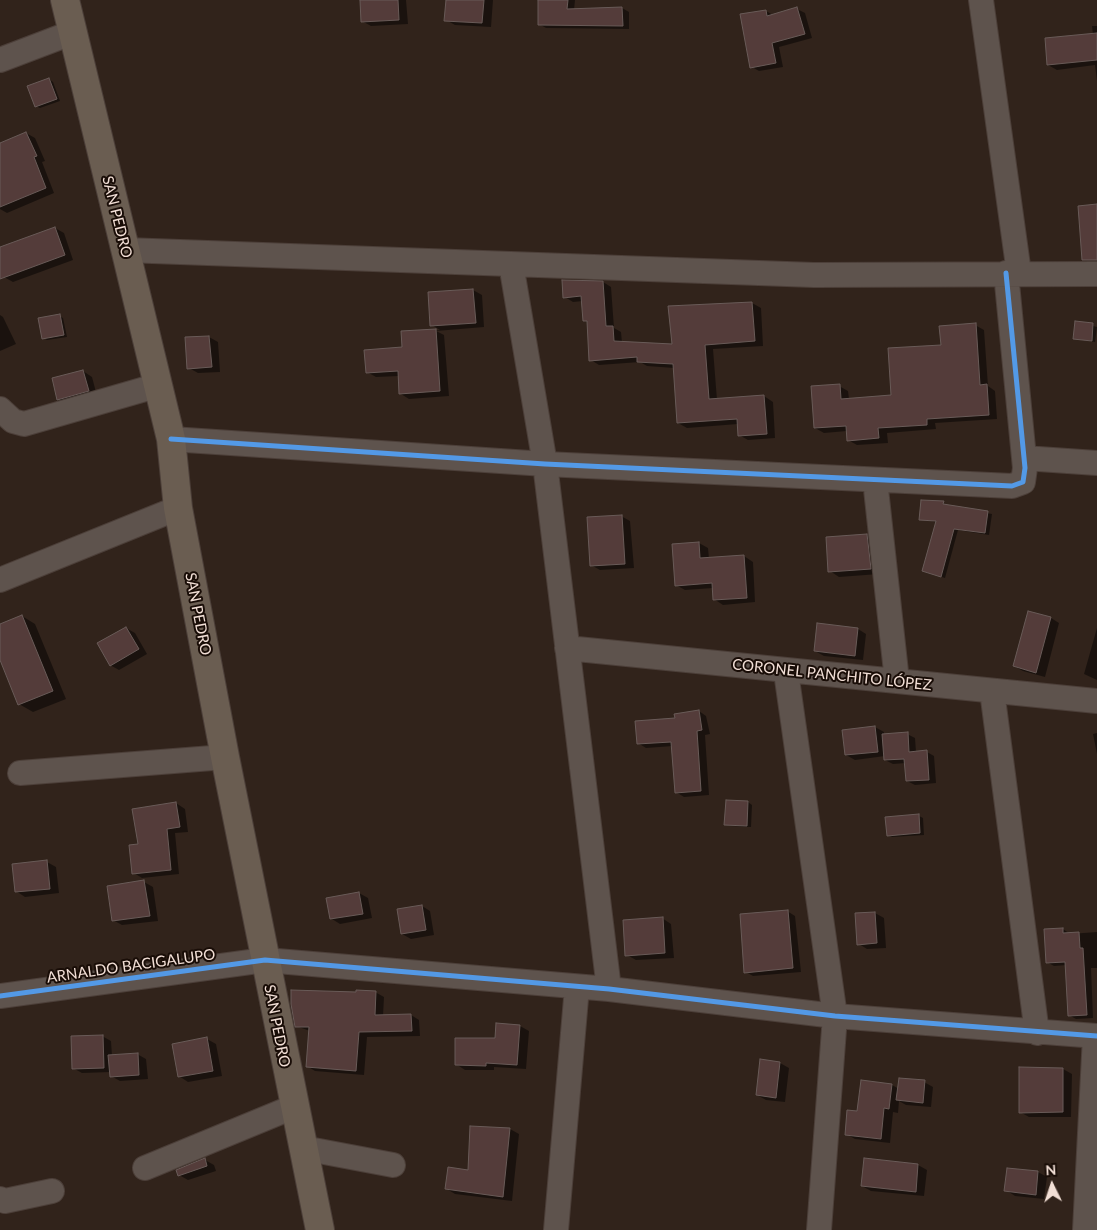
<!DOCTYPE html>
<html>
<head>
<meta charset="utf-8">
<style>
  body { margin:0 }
  #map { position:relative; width:1097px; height:1230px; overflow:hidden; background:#31231b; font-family:Lato,sans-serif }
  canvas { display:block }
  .north { position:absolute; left:1027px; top:1160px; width:50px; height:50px; -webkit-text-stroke:4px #190d07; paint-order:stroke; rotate:356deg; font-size:14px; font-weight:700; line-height:20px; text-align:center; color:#f2dfd6 }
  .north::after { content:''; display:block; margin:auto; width:18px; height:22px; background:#f2dfd6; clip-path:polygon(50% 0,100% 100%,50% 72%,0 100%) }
</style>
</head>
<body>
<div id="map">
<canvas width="1097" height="1230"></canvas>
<div class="north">N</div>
</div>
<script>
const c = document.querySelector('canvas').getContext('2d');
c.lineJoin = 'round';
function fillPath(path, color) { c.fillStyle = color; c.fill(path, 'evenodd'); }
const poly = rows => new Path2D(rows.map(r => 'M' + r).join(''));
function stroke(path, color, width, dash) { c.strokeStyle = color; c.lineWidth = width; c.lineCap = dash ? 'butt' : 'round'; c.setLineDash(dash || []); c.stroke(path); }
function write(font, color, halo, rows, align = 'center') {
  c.font = font + ' Lato,sans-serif'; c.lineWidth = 4; c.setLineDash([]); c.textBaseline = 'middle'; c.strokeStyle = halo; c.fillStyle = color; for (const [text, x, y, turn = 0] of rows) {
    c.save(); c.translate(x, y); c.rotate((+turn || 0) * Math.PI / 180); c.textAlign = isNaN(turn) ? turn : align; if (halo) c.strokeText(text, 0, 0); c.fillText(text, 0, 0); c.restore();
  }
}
fillPath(poly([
  [361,0,406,0,408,24,371,26,362,21],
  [447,0,493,0,491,27,455,25,446,20],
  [539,0,575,0,574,10,622,8,629,12,629,29,546,28,539,24],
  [797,9,805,13,812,38,779,47,783,67,759,71,752,67,766,11,773,15],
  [1092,26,1097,26,1097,81,1095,65,1057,70,1048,65,1093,35],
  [49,79,53,82,60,101,40,108,36,106],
  [26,133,35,138,45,161,42,162,54,193,7,213,0,209,0,144],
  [55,228,64,233,73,260,13,282,4,277,0,265,0,248],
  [603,282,611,287,614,328,621,332,622,343,674,346,752,303,761,308,763,346,713,349,717,400,764,396,773,402,775,438,748,440,739,435,738,424,687,428,678,423,674,368,647,366,640,362,599,365,591,360,588,322,584,320,583,301,573,302,565,297],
  [473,290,482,295,484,327,436,331,444,335,449,396,409,399,401,394,399,376,376,377,367,372,403,348,402,333,440,330,432,325],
  [0,315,3,317,16,344,0,351],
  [59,316,63,318,67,337,47,340,43,338],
  [1076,322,1097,327,1095,342,1074,338],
  [975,325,984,330,988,386,995,391,997,419,935,423,936,429,887,433,888,443,857,445,848,440,847,431,824,433,815,428,839,386,848,391,849,399,892,396,942,346],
  [209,337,218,342,220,372,198,373,189,368,187,339],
  [83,371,92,377,97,396,67,404,59,399],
  [943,503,947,506,992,514,989,535,958,530,945,578,923,571,937,522,921,519],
  [621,516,630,521,634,568,600,570,591,565],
  [867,535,876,540,879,574,839,577,830,571],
  [699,543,708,548,709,559,744,556,753,562,755,602,723,605,714,599,713,588,685,590,676,585],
  [22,616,35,624,66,699,33,712,19,704,0,657,0,625],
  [1051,618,1059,623,1045,677,1023,671,1014,666],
  [126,628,135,633,147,654,119,670,110,665],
  [1097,628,1097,680,1084,674],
  [858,629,866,634,863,660,824,656,815,651],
  [699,711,706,716,710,734,705,735,709,795,684,797,676,792,673,746,646,748,638,743,676,720],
  [875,727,884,732,884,735,907,734,915,738,916,752,927,752,934,756,936,783,915,785,907,781,906,763,893,764,885,760,885,756,855,760,846,755],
  [1097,733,1097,754,1093,734],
  [748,802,752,805,751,827,730,826,726,824],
  [176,803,185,809,188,832,175,833,179,874,142,878,134,873,139,845],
  [919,816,923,818,924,835,892,837,888,835],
  [47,862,56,867,59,893,25,897,16,891],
  [144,882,153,887,158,921,122,925,113,920],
  [359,893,368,898,372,918,340,924,332,919,328,899],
  [422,906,430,911,434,935,411,939,402,934],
  [787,911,795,916,801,972,753,976,746,972],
  [875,913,884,918,886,948,867,949,859,944],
  [662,918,671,924,674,958,636,960,627,955],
  [1063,929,1070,934,1097,932,1097,968,1091,968,1093,1018,1076,1019,1069,1015,1067,965,1054,966,1047,962],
  [375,992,384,997,383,1016,411,1015,419,1020,420,1036,367,1037,364,1075,315,1071,307,1066,310,1031,296,1026,357,994],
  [520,1026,529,1031,526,1069,494,1067,494,1070,465,1070,456,1064],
  [102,1036,111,1041,112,1056,137,1054,146,1059,148,1079,120,1081,111,1076,111,1072,82,1073,73,1068],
  [207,1039,216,1044,222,1076,188,1082,179,1076],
  [761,1061,780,1063,789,1068,785,1102,766,1100,757,1095],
  [1063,1069,1072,1074,1071,1117,1029,1117,1020,1112],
  [862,1081,892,1085,899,1089,924,1082,933,1087,931,1107,906,1105,899,1101,898,1113,893,1112,890,1143,855,1139,846,1134,858,1112],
  [471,1128,510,1129,519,1134,512,1201,455,1194,447,1189,469,1171],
  [205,1160,214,1165,216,1171,188,1180,179,1175],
  [865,1160,918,1165,927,1170,924,1196,871,1191,862,1186],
  [1008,1169,1038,1172,1047,1177,1044,1199,1015,1196,1006,1190]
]), '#0007');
const building = poly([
  [360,0,398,0,399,20,361,22,360,0],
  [446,0,484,0,482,23,444,21,446,0],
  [538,0,568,0,567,9,622,7,623,26,538,25,538,0],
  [797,7,805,34,772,43,776,63,750,68,740,14,766,10,767,16,797,7],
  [1097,33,1097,60,1047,65,1045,38,1097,33],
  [49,78,57,99,35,107,27,86,49,78],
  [26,132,37,156,34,157,46,188,0,207,0,143,26,132],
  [1097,204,1097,260,1082,260,1078,206,1097,204],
  [55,227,65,255,0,279,0,247,55,227],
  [562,280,603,281,606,326,613,326,614,341,672,344,668,306,752,302,755,341,705,345,709,399,764,395,767,434,738,436,737,419,677,423,673,364,637,362,637,357,589,361,587,321,583,321,581,296,563,298,562,280],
  [473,289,476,323,430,326,428,292,473,289],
  [60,314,64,335,42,339,38,318,60,314],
  [1075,321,1093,323,1092,341,1073,339,1075,321],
  [976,323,980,385,987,384,989,415,927,419,927,425,878,428,879,438,847,441,846,426,814,428,811,386,840,384,841,399,891,395,888,348,941,345,939,326,976,323],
  [436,329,440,391,399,394,398,371,366,373,364,350,402,347,401,331,436,329],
  [209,336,212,367,187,369,185,337,209,336],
  [83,370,89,391,57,400,52,378,83,370],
  [921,500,944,501,943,504,988,511,985,533,954,529,941,577,922,571,936,521,919,520,921,500],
  [622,515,625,564,590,566,587,517,622,515],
  [867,534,871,569,828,572,826,537,867,534],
  [699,542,700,558,744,555,747,598,713,600,712,583,675,586,672,544,699,542],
  [1028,611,1051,617,1036,673,1013,666,1028,611],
  [22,615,53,691,18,705,0,660,0,624,22,615],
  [817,623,858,628,855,656,814,651,817,623],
  [126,627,139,649,110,666,97,643,126,627],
  [699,710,702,730,697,731,701,791,675,793,671,742,637,744,635,721,675,718,674,714,699,710],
  [875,726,878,752,845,755,842,730,875,726],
  [908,732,909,752,927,750,929,780,906,781,904,759,884,760,882,734,908,732],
  [726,800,748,801,747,826,724,825,726,800],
  [176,802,180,827,167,829,171,870,132,874,129,845,138,844,132,809,176,802],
  [919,814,920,833,887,836,885,817,919,814],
  [47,860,50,889,15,892,12,864,47,860],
  [144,880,150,916,112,921,107,886,144,880],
  [359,892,363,914,330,919,326,898,359,892],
  [422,905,426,930,401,934,397,909,422,905],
  [788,910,793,968,744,973,740,914,788,910],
  [875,912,877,943,857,945,855,913,875,912],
  [663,917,665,953,625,956,623,920,663,917],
  [1063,928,1063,933,1079,932,1080,948,1083,948,1087,1015,1068,1016,1065,962,1046,963,1044,929,1063,928],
  [291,990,356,992,356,990,376,991,375,1015,411,1014,412,1031,359,1032,356,1071,306,1067,309,1027,295,1027,291,1004,291,990],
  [496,1023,520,1025,517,1065,486,1063,486,1066,455,1065,455,1038,495,1038,496,1023],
  [103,1035,104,1068,72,1069,71,1036,103,1035],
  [207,1037,213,1071,178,1077,172,1044,207,1037],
  [138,1053,139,1075,110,1077,108,1055,138,1053],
  [760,1059,780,1062,776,1098,756,1095,760,1059],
  [1019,1067,1063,1068,1063,1112,1019,1113,1019,1067],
  [899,1078,925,1080,923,1103,896,1100,899,1078],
  [861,1080,892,1084,889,1109,884,1108,881,1139,845,1135,847,1110,857,1111,861,1080],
  [470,1126,510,1128,503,1197,445,1189,448,1167,468,1170,470,1126],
  [205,1158,207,1166,178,1176,176,1170,205,1158],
  [864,1158,918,1164,916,1192,861,1186,864,1158],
  [1007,1168,1038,1171,1036,1195,1004,1191,1007,1168]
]);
fillPath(building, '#543c3a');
stroke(building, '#695b58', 1);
const minor = poly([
  [981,0,1019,273],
  [0,60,71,33],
  [125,250,814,275,1097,274],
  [511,264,545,464,609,989],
  [0,409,13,421,24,424,159,385],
  [171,439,545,464,1012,486,1023,482,1025,468,1006,273],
  [1024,458,1097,463],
  [875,480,897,681],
  [0,580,178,508],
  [567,648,1097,701],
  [786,672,835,1016,819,1230],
  [992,691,1037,1033],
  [20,773,225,757],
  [0,996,265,960,609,989,835,1016,1097,1036],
  [303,1148,393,1165],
  [145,1168,293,1107],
  [0,1199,5,1201,52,1191],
  [556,1230,577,987],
  [1085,1230,1095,1036]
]);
const major = poly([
  [65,0,171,439,178,508,225,757,320,1230]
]);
stroke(minor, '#4c3f39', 26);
stroke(major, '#4c3f39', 30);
stroke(minor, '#5e534d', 24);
stroke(major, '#6a5d51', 28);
stroke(poly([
  [171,439,545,464,1012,486,1023,482,1025,468,1006,273],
  [0,996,265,960,609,989,835,1016,1097,1036]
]), '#5399e6', 5);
write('15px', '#f2dfd6', '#190d07', [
  ["SAN PEDRO",117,217,76],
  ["SAN PEDRO",198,614,79],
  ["CORONEL PANCHITO LÓPEZ",832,675,6],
  ["ARNALDO BACIGALUPO",131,966,-8],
  ["SAN PEDRO",277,1026,79]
]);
</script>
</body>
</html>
